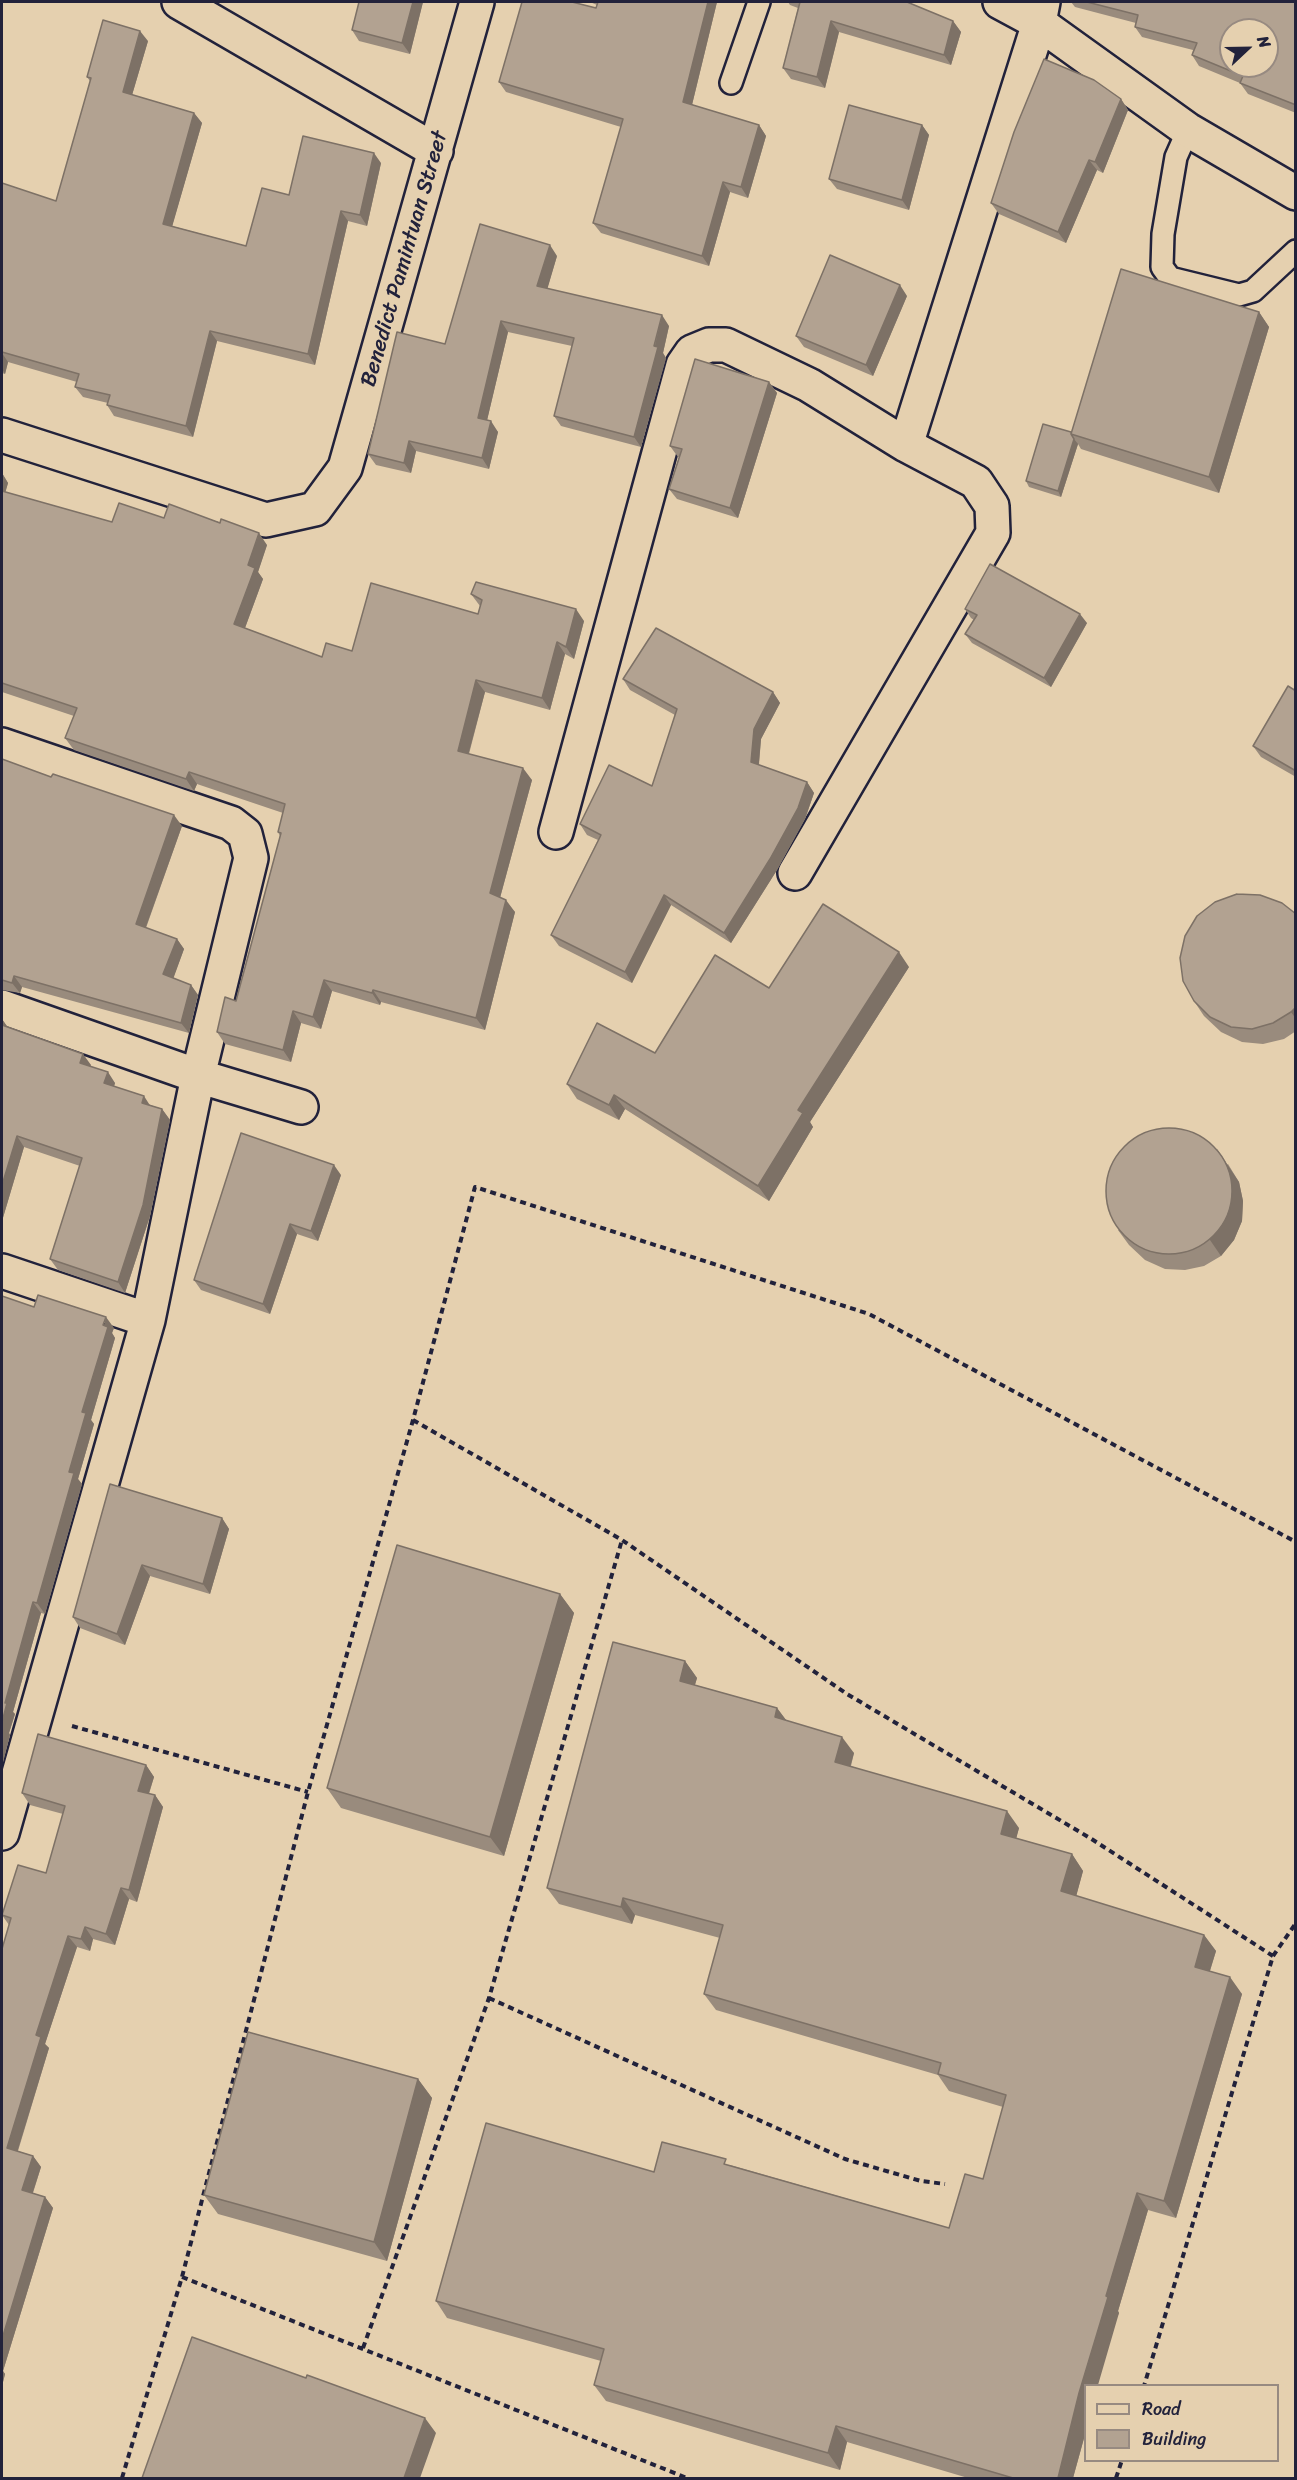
<!DOCTYPE html>
<html>
<head>
<meta charset="utf-8">
<style>
  body { margin:0 }
  #map { position:relative; width:1297px; height:2480px; overflow:hidden; background:#e5d0af; font-family:Sriracha,sans-serif }
  canvas { display:block }
  .frame { position:absolute; inset:0; border:3px solid #22223b; pointer-events:none }
  .legend { position:absolute; left:1084px; top:2384px; width:195px; height:78px; box-sizing:border-box; background:#e5d0af; border:2px solid #978a81; margin:0; padding:8px 10px; list-style:none; font-size:18px; color:#22223b }
  .legend li { display:flex; align-items:center; gap:12px; height:30px }
  .legend b { width:30px; border:2px solid #978a81 }
  .north { position:absolute; left:1219px; top:18px; width:60px; height:60px; box-sizing:border-box; background:#e5d0af; border:2px solid #978a81; border-radius:50%; rotate:68deg; font-size:16px; font-weight:700; line-height:24px; text-align:center; color:#22223b }
  .north::after { content:''; display:block; margin:auto; width:21px; height:27px; background:#22223b; clip-path:polygon(50% 0,100% 100%,50% 72%,0 100%) }
</style>
</head>
<body>
<div id="map">
<canvas width="1297" height="2480"></canvas>
<div class="frame"></div>
<ul class="legend">
<li><b style="height:8px;background:#e5d0af"></b>Road</li>
<li><b style="height:16px;background:#b2a291"></b>Building</li>
</ul>
<div class="north">N</div>
</div>
<script>
const c = document.querySelector('canvas').getContext('2d');
c.lineJoin = 'round';
const poly = rows => new Path2D(rows.map(r => 'M' + r).join(''));
function stroke(path, color, width, dash) { c.strokeStyle = color; c.lineWidth = width; c.lineCap = dash ? 'butt' : 'round'; c.setLineDash(dash || []); c.stroke(path); }
function fillPath(path, color) { c.fillStyle = color; c.fill(path, 'evenodd'); }
function write(font, color, halo, rows, align = 'center') {
  c.font = font + ' Sriracha,sans-serif'; c.lineWidth = 4.5; c.setLineDash([]); c.textBaseline = 'middle'; c.strokeStyle = halo; c.fillStyle = color; for (const [text, x, y, turn = 0] of rows) {
    c.save(); c.translate(x, y); c.rotate((+turn || 0) * Math.PI / 180); c.textAlign = isNaN(turn) ? turn : align; if (halo) c.strokeText(text, 0, 0); c.fillText(text, 0, 0); c.restore();
  }
}
const service = poly([
  [731,83,759,2],
  [1188,130,1176,157,1163,234,1162,267,1170,278,1239,295,1253,291,1296,251]
]);
const minor = poly([
  [179,2,436,151],
  [1000,2,1039,23,1188,130,1296,193],
  [2,435,266,520,315,509,345,468,477,2],
  [906,445,1039,23,1043,2],
  [2,745,231,823,245,834,251,858,198,1076,148,1320,2,1833],
  [556,832,683,365,692,352,709,345,726,345,809,385,906,445,976,482,992,506,993,533,795,873],
  [2,1007,198,1076,301,1107],
  [2,1271,148,1320]
]);
stroke(service, '#22223b', 26);
stroke(minor, '#22223b', 38);
stroke(poly([
  [413,1420,622,1540,847,1694,1090,1838,1273,1956,1144,2386],
  [72,1726,308,1792],
  [1273,1956,1296,1923],
  [489,1998,845,2159,921,2181,945,2184],
  [182,2277,687,2478],
  [363,2348,489,1998,622,1540],
  [122,2478,182,2277,308,1792,413,1420,475,1187,869,1314,1296,1542],
  [1116,2478,1122,2460]
]), '#22223b', 4, [6, 4.5]);
stroke(service, '#e5d0af', 21);
stroke(minor, '#e5d0af', 33);
fillPath(poly([
  [423,2,410,54,359,41,352,30],
  [590,2,717,2,692,105,759,125,766,136,748,198,730,192,709,266,601,233,593,223,621,127,506,92,499,82,596,8,597,5],
  [788,2,907,2,953,21,961,32,951,65,839,32,825,88,791,79,783,68,798,8,790,5],
  [1071,2,1296,2,1296,113,1248,94,1240,83,1199,66,1192,55,1193,50,1142,37,1135,27,1136,23,1075,7],
  [148,41,132,95,194,113,202,123,172,226,246,246,289,195,381,163,367,226,348,221,315,365,217,341,193,437,114,416,107,405,108,403,83,397,75,387,77,382,8,362,5,374,2,373,2,183,56,201,90,81,87,77],
  [1121,99,1128,110,1103,173,1097,170,1066,243,999,214,991,203],
  [922,125,929,135,909,210,837,189,829,179],
  [557,256,547,289,669,326,663,353,666,358,641,447,561,426,554,416,572,346,508,332,487,420,498,432,489,469,416,451,411,473,376,465,368,454,445,344],
  [907,296,873,376,804,347,796,336],
  [1259,312,1269,327,1219,493,1081,449,1078,444,1061,497,1029,487,1026,481,1071,432],
  [769,382,777,393,738,518,677,499,669,489,679,457,678,457,670,446],
  [2,473,8,483,5,492,112,522,164,518,267,545,258,572,263,579,245,628,322,657,352,651,478,614,480,606,471,594,584,621,574,659,565,654,550,710,485,692,469,754,532,780,500,898,515,912,485,1030,381,1002,380,1005,332,991,321,1029,301,1023,291,1062,225,1044,217,1032,236,1001,280,836,278,832,283,813,197,784,194,791,74,750,65,738,74,716,2,692],
  [965,609,1087,623,1051,687,972,643,965,634,974,620,971,618],
  [623,679,773,692,780,703,761,739,759,765,807,782,814,793,805,819,777,870,731,943,671,905,632,983,559,946,551,935,598,840,587,835,580,824,652,786,675,715,630,690],
  [1296,691,1296,777,1261,757,1253,746],
  [2,759,182,826,146,928,177,939,184,949,173,978,191,985,198,995,189,1033,22,987,20,993,2,990],
  [1296,914,1296,1031,1284,1039,1263,1044,1242,1042,1221,1032,1204,1016,1194,1001],
  [909,967,810,1122,813,1127,769,1201,625,1109,619,1120,577,1099,567,1084,655,1053,769,988],
  [2,1019,7,1027,91,1065,90,1066,115,1083,114,1086,150,1105,162,1109,170,1120,150,1216,125,1293,58,1270,50,1259,80,1166,24,1147,2,1221],
  [1228,1164,1239,1182,1243,1201,1242,1221,1234,1240,1221,1256,1204,1266,1185,1270,1165,1269,1145,1260,1129,1245,1118,1230],
  [341,1175,318,1241,297,1234,270,1314,201,1290,194,1280],
  [34,1307,114,1328,112,1333,115,1338,91,1420,94,1424,78,1479,82,1484,45,1614,41,1613,13,1712,15,1714,9,1733,10,1735,2,1766],
  [110,1484,222,1518,229,1529,210,1594,150,1576,125,1645,80,1628,73,1617],
  [560,1594,574,1613,504,1856,341,1808,327,1788],
  [685,1661,697,1678,695,1685,777,1708,786,1720,854,1753,851,1766,1019,1828,1016,1838,1072,1854,1083,1871,1076,1896,1204,1935,1216,1951,1210,1971,1242,1994,1176,2218,1148,2210,1118,2311,1119,2313,1086,2385,1086,2431,1073,2478,968,2478,847,2442,840,2470,606,2401,594,2385,601,2361,447,2318,436,2301,654,2172,730,2165,949,2228,983,2179,1003,2107,949,2091,938,2075,716,2010,704,1994,720,1938,635,1915,632,1924,559,1904,547,1888],
  [146,1765,154,1777,149,1794,155,1795,163,1807,137,1902,129,1899,115,1945,93,1939,90,1951,77,1947,45,2044,49,2048,18,2151,33,2156,41,2167,33,2193,45,2197,53,2208,3,2371,5,2374,2,2386,2,1949,9,1925,2,1915,46,1873,63,1814,30,1805,22,1793],
  [418,2079,432,2098,387,2261,218,2214,204,2195]
]), '#998b7d');
fillPath(poly([
  [413,2,423,2,410,54,402,43],
  [708,2,717,2,690,113,683,102],
  [831,21,839,32,825,88,817,77],
  [953,21,961,32,951,65,944,55],
  [140,31,148,41,130,102,123,92],
  [1121,99,1128,110,1103,173,1095,162],
  [194,113,202,123,170,234,163,224],
  [759,125,766,136,748,198,741,187],
  [922,125,929,135,909,210,902,200],
  [374,153,381,163,367,226,360,215],
  [1089,160,1097,170,1066,243,1058,232],
  [723,182,730,192,709,266,702,256],
  [341,211,348,221,315,365,308,354],
  [550,245,557,256,545,297,537,286],
  [900,285,907,296,873,376,866,365],
  [1259,312,1269,327,1219,493,1209,477],
  [662,315,669,326,663,353,666,358,641,447,634,437],
  [501,321,508,332,485,429,478,418],
  [210,331,217,341,193,437,186,426],
  [2,353,8,362,5,374,2,369],
  [769,382,777,393,738,518,730,508],
  [491,421,498,432,489,469,482,458],
  [1074,439,1078,444,1061,497,1058,491],
  [409,441,416,451,411,473,404,463],
  [2,473,8,483,3,501,2,499],
  [259,533,267,545,258,572,263,579,242,636,234,624,248,565],
  [576,609,584,621,574,659,566,647],
  [1080,614,1087,623,1051,687,1044,678],
  [557,642,565,654,550,710,542,698],
  [476,680,485,692,466,763,458,751],
  [773,692,780,703,761,739,758,773,751,762,754,729],
  [523,768,532,780,498,905,490,893],
  [189,772,197,784,194,791,186,779],
  [807,782,814,793,805,819,777,870,731,943,724,933],
  [174,815,182,826,143,935,136,924],
  [664,895,671,905,632,983,625,972],
  [506,900,515,912,485,1030,476,1018],
  [177,939,184,949,171,985,163,974],
  [899,952,909,967,810,1122,813,1127,769,1201,758,1186,798,1110],
  [14,976,22,987,20,993,12,983],
  [324,980,332,991,321,1029,313,1017],
  [191,985,198,995,189,1033,181,1023],
  [373,990,381,1002,380,1005,372,993],
  [1296,1007,1296,1019,1291,1012],
  [293,1011,301,1023,291,1062,283,1050],
  [2,1019,9,1029,2,1028],
  [83,1054,91,1065,87,1074,80,1063],
  [108,1072,115,1083,112,1093,104,1083],
  [614,1095,625,1109,619,1120,609,1105],
  [144,1096,151,1107,142,1103],
  [162,1109,170,1120,150,1216,125,1293,118,1282],
  [17,1136,24,1147,2,1221,2,1185],
  [1217,1149,1239,1182,1243,1201,1242,1221,1234,1240,1221,1256,1210,1240],
  [334,1165,341,1175,318,1241,311,1231],
  [290,1224,297,1234,270,1314,263,1304],
  [106,1317,114,1328,112,1333,115,1338,91,1420,94,1424,78,1479,82,1484,45,1614,37,1603,69,1472,82,1412],
  [222,1518,229,1529,210,1594,203,1584],
  [142,1565,150,1576,125,1645,117,1634],
  [560,1594,574,1613,504,1856,490,1837],
  [33,1602,41,1613,13,1712,15,1714,9,1733,10,1735,2,1766,2,1722,5,1703],
  [685,1661,697,1678,691,1697,680,1681],
  [777,1708,789,1724,775,1717],
  [842,1737,854,1753,847,1778,835,1762],
  [146,1765,154,1777,146,1802,138,1791],
  [155,1795,163,1807,137,1902,129,1890],
  [1007,1811,1019,1828,1013,1851,1001,1834],
  [1072,1854,1083,1871,1073,1908,1061,1891],
  [121,1888,129,1899,115,1945,106,1934],
  [623,1898,635,1915,632,1924,621,1907],
  [85,1927,93,1939,90,1951,81,1939],
  [1204,1935,1216,1951,1206,1983,1195,1967],
  [68,1936,77,1947,45,2044,49,2048,15,2159,7,2148,36,2035],
  [1230,1977,1242,1994,1176,2218,1164,2201],
  [418,2079,432,2098,387,2261,374,2242],
  [33,2156,41,2167,30,2201,22,2190],
  [1137,2193,1148,2210,1118,2311,1119,2313,1098,2385,1086,2385,1086,2431,1073,2478,1058,2478,1079,2393,1106,2296],
  [45,2197,53,2208,3,2371,5,2374,2,2386,2,2339],
  [425,2418,436,2433,420,2478,404,2478],
  [836,2426,847,2442,840,2470,828,2453]
]), '#7d7166');
const building = poly([
  [359,2,413,2,402,43,352,30,359,2],
  [522,2,572,2,596,8,598,2,708,2,683,102,759,125,741,187,723,182,702,256,593,223,623,119,499,82,522,2],
  [800,2,907,2,953,21,944,55,831,21,817,77,783,68,800,2],
  [1087,2,1296,2,1296,105,1240,83,1243,76,1192,55,1197,43,1135,27,1138,15,1087,2],
  [1231,30,1267,30,1267,66,1231,66,1231,30],
  [103,20,140,31,123,92,194,113,163,224,246,246,262,188,289,195,303,136,374,153,360,215,341,211,308,354,210,331,186,426,107,405,110,395,75,387,79,374,2,352,2,183,56,201,91,78,87,77,103,20],
  [1044,59,1094,80,1121,99,1095,162,1089,160,1058,232,991,203,1014,132,1044,59],
  [849,105,922,125,902,200,829,179,849,105],
  [480,224,550,245,537,286,662,315,654,346,658,347,634,437,554,416,574,338,501,321,478,418,491,421,482,458,409,441,404,463,368,454,397,332,445,344,480,224],
  [830,255,900,285,866,365,796,336,830,255],
  [1121,269,1259,312,1209,477,1071,434,1121,269],
  [695,359,769,382,730,508,669,489,682,449,670,446,695,359],
  [1043,424,1071,432,1071,434,1074,439,1058,491,1026,481,1043,424],
  [2,491,112,522,119,503,164,518,169,504,220,523,221,519,259,533,248,565,255,568,234,624,322,657,326,643,352,651,371,583,478,614,482,600,471,594,476,582,576,609,566,647,557,642,542,698,476,680,458,751,523,768,490,893,506,900,476,1018,373,990,372,993,324,980,313,1017,293,1011,283,1050,217,1032,225,997,236,1001,281,833,278,832,285,804,189,772,186,779,65,738,77,708,2,683,2,491],
  [990,564,1080,614,1044,678,965,634,977,615,965,609,990,564],
  [656,628,773,692,754,729,751,762,807,782,798,808,770,859,724,933,664,895,625,972,551,935,601,835,580,824,609,765,652,786,677,709,623,679,656,628],
  [1288,686,1296,691,1296,771,1253,746,1288,686],
  [2,759,51,777,53,774,174,815,136,924,177,939,163,974,191,985,181,1023,14,976,12,983,2,980,2,759],
  [1237,894,1260,895,1282,903,1296,914,1296,1007,1291,1012,1273,1023,1252,1029,1231,1027,1210,1017,1194,1001,1183,981,1180,958,1185,936,1197,916,1215,902,1237,894],
  [823,904,899,952,798,1110,803,1113,758,1186,614,1095,609,1105,567,1084,597,1023,655,1053,715,955,769,988,823,904],
  [2,1025,83,1054,80,1063,108,1072,104,1083,144,1096,142,1103,162,1109,143,1205,118,1282,50,1259,82,1158,17,1136,2,1185,2,1025],
  '1106 1191a63 63 0 1 1 126 0a63 63 0 1 1-126 0Z',
  [241,1133,334,1165,311,1231,290,1224,263,1304,194,1280,241,1133],
  [38,1295,106,1317,103,1325,108,1327,82,1412,86,1413,69,1472,74,1473,37,1603,33,1602,5,1703,7,1703,2,1722,2,1296,34,1307,38,1295],
  [110,1484,222,1518,203,1584,142,1565,117,1634,73,1617,110,1484],
  [397,1545,560,1594,490,1837,327,1788,397,1545],
  [613,1642,685,1661,680,1681,777,1708,775,1717,842,1737,835,1762,1007,1811,1001,1834,1072,1854,1061,1891,1204,1935,1195,1967,1230,1977,1164,2201,1137,2193,1106,2296,1108,2297,1079,2393,1058,2478,1013,2478,836,2426,828,2453,594,2385,604,2349,436,2301,486,2123,654,2172,662,2142,726,2159,724,2164,949,2228,965,2174,983,2179,1006,2095,938,2074,941,2063,704,1994,723,1925,623,1898,621,1907,547,1888,613,1642],
  [38,1734,146,1765,138,1791,155,1795,129,1890,121,1888,106,1934,85,1927,81,1939,68,1936,36,2035,41,2037,7,2148,33,2156,22,2190,45,2197,2,2339,2,1949,11,1918,2,1915,18,1865,46,1873,65,1806,22,1793,38,1734],
  [248,2032,418,2079,374,2242,204,2195,248,2032],
  [192,2337,306,2378,307,2375,425,2418,404,2478,142,2478,192,2337]
]);
fillPath(building, '#b2a291');
stroke(building, '#7d7166', 1.5);
write('22px', '#22223b', '#e5d0af', [
  ["Benedict Pamintuan Street",405,259,-74]
]);
</script>
</body>
</html>
